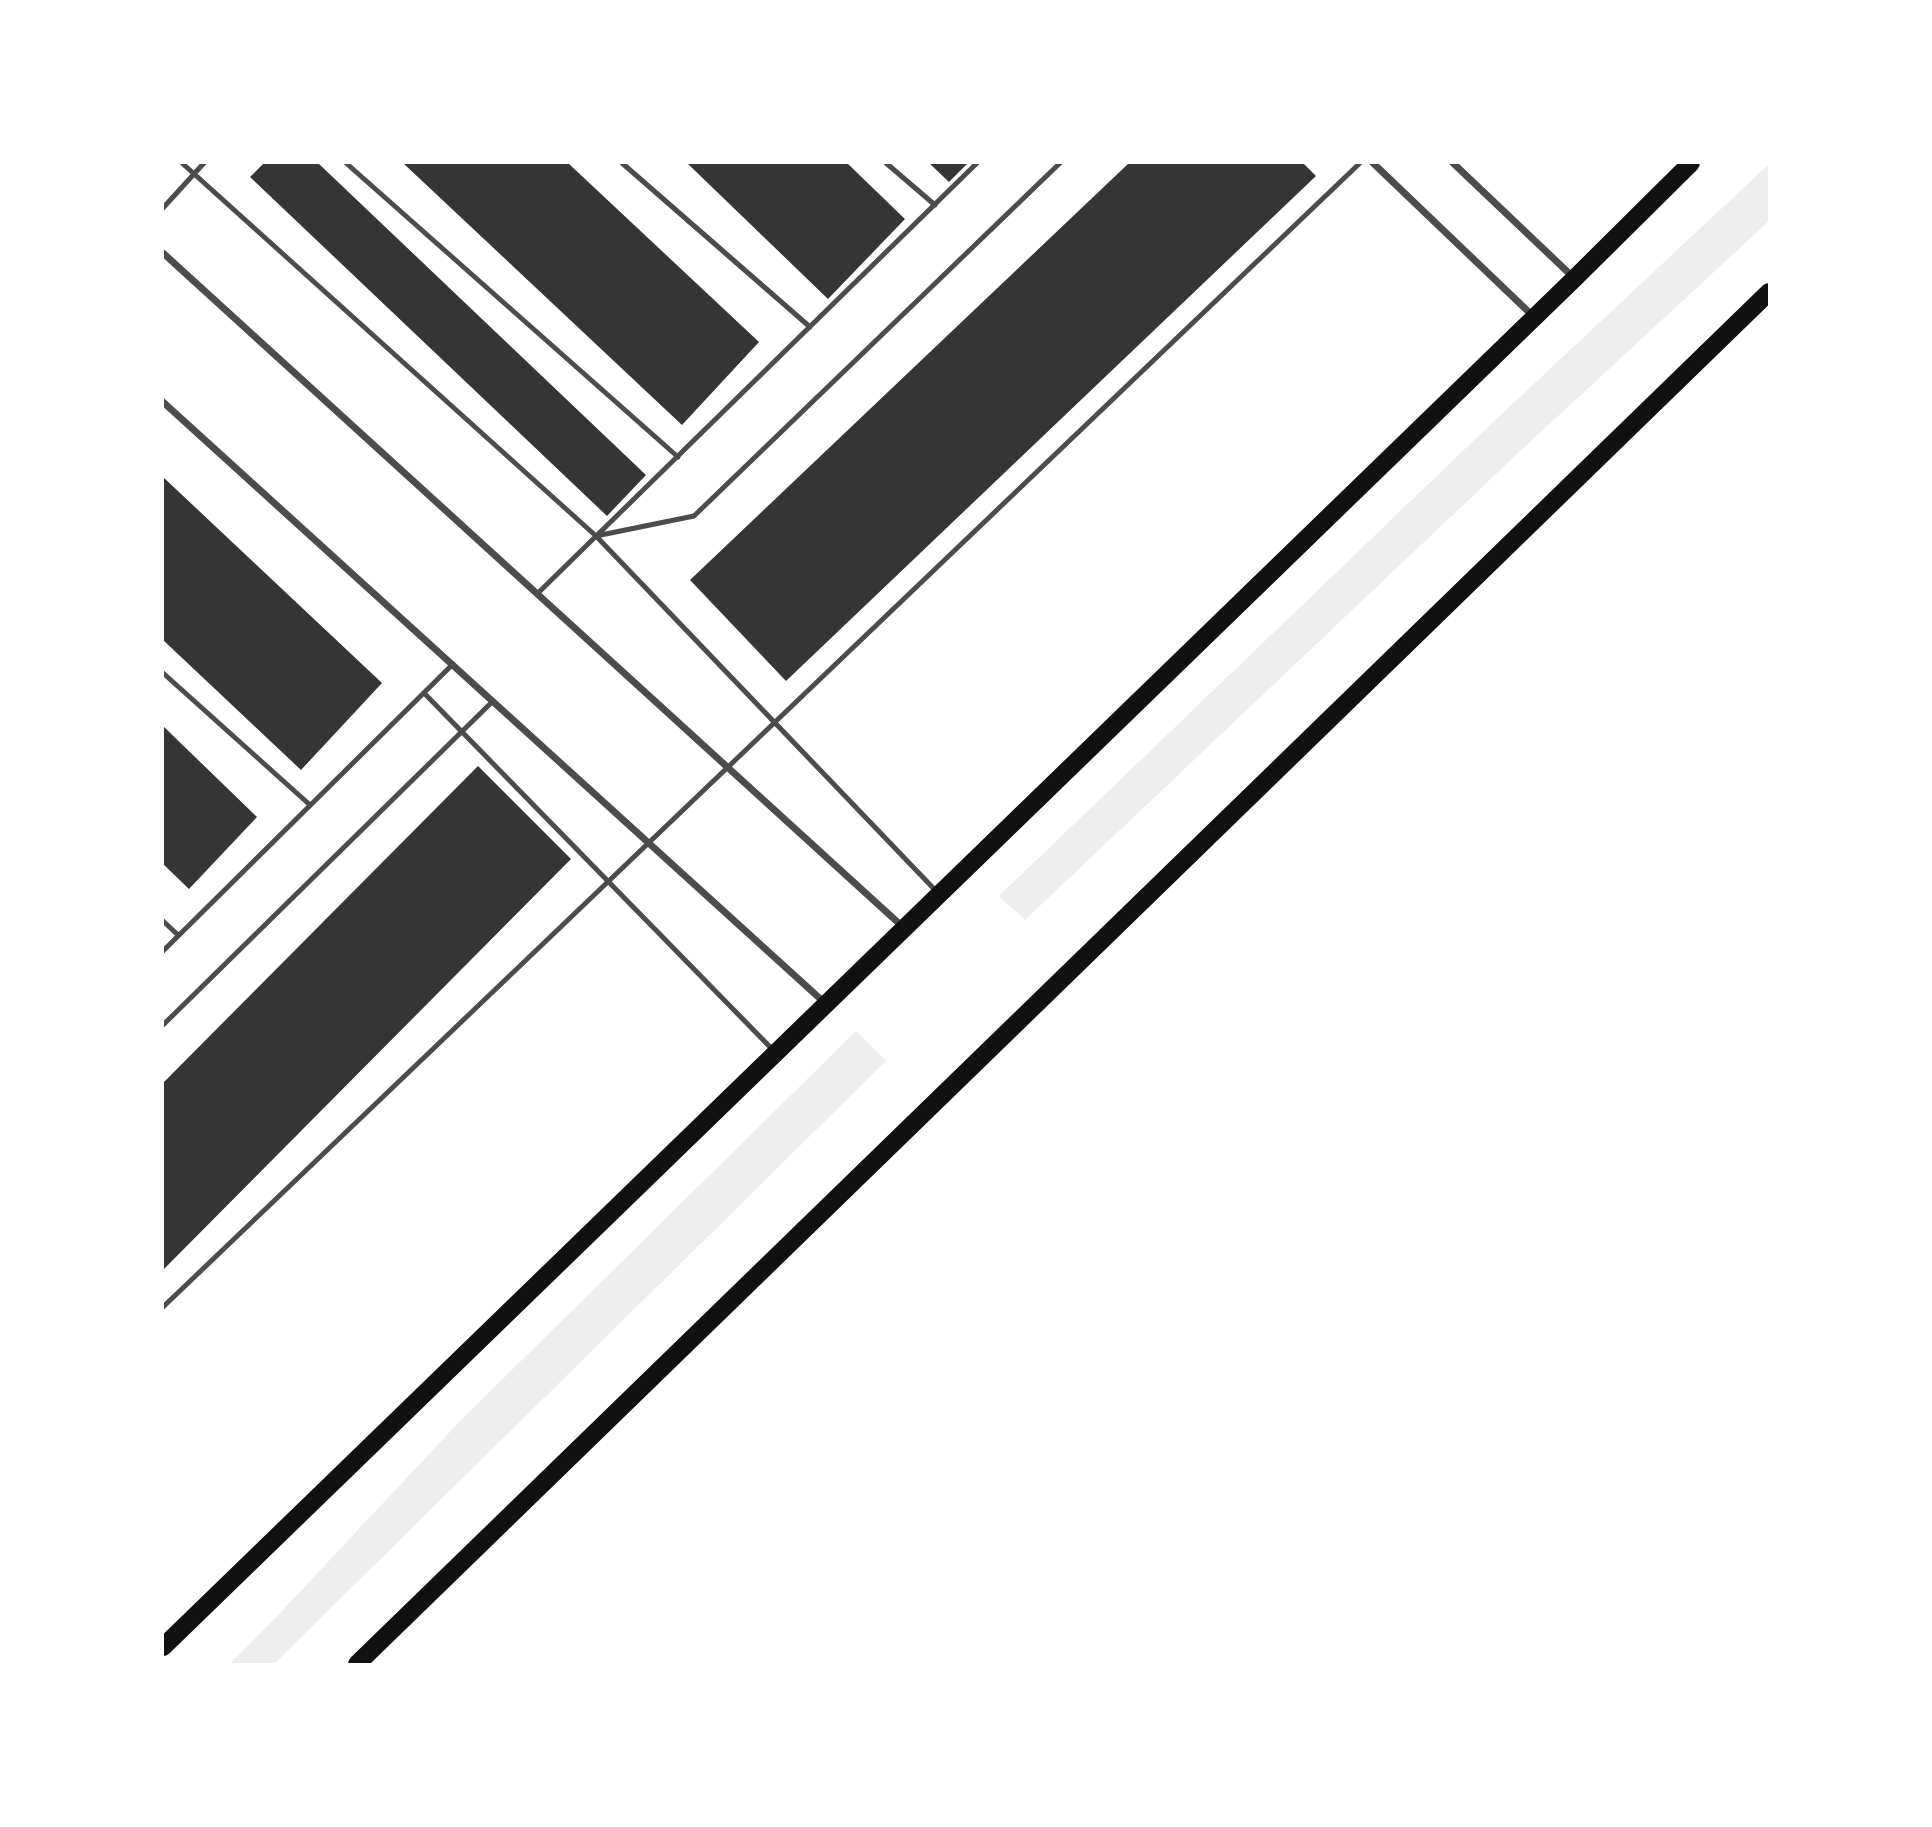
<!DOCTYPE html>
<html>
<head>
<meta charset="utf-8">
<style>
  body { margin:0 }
  #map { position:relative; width:1932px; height:1827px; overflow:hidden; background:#fff; font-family:Jost,sans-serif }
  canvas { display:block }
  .frame { position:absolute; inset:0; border:164px solid #fff; pointer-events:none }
</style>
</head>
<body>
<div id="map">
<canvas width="1932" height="1827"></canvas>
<div class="frame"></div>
</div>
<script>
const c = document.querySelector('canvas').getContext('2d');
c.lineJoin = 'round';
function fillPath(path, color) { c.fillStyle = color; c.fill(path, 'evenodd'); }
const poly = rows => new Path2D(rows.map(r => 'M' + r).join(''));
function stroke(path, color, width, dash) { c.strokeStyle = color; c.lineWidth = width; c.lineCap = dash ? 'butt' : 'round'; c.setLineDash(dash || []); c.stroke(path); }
fillPath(poly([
  [1769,164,1769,221,1516,455,1025,920,999,896,1491,424],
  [856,1031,886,1061,274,1664,230,1664,280,1613,459,1422]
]), '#eee');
fillPath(poly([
  [264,163,318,163,646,475,607,516,250,177],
  [403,163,568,163,759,342,682,425],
  [687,163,847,163,905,219,828,299],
  [929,163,968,163,949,182],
  [1129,163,1303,163,1316,176,786,681,690,580],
  [163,477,382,683,301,770,163,640],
  [163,726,257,817,189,889,163,864],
  [478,766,571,859,163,1270,163,1083]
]), '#353535');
stroke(poly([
  [182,163,596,536,937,892],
  [346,163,678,457],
  [622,163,810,327],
  [886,163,935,205],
  [163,208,204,163],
  [596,536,694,516,1060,163],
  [537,594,977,163],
  [163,673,310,805],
  [424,693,774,1051],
  [163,921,178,935],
  [163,951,453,664],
  [163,1025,493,701],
  [163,1307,1360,163]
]), '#4c4c4c', 5);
stroke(poly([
  [1373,163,1534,317],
  [1453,163,1574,278],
  [163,253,904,928],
  [163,402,826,1004]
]), '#4c4c4c', 7);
stroke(poly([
  [163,1647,1575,278,1691,163],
  [357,1664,1769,292]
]), '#111', 18);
</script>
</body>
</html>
